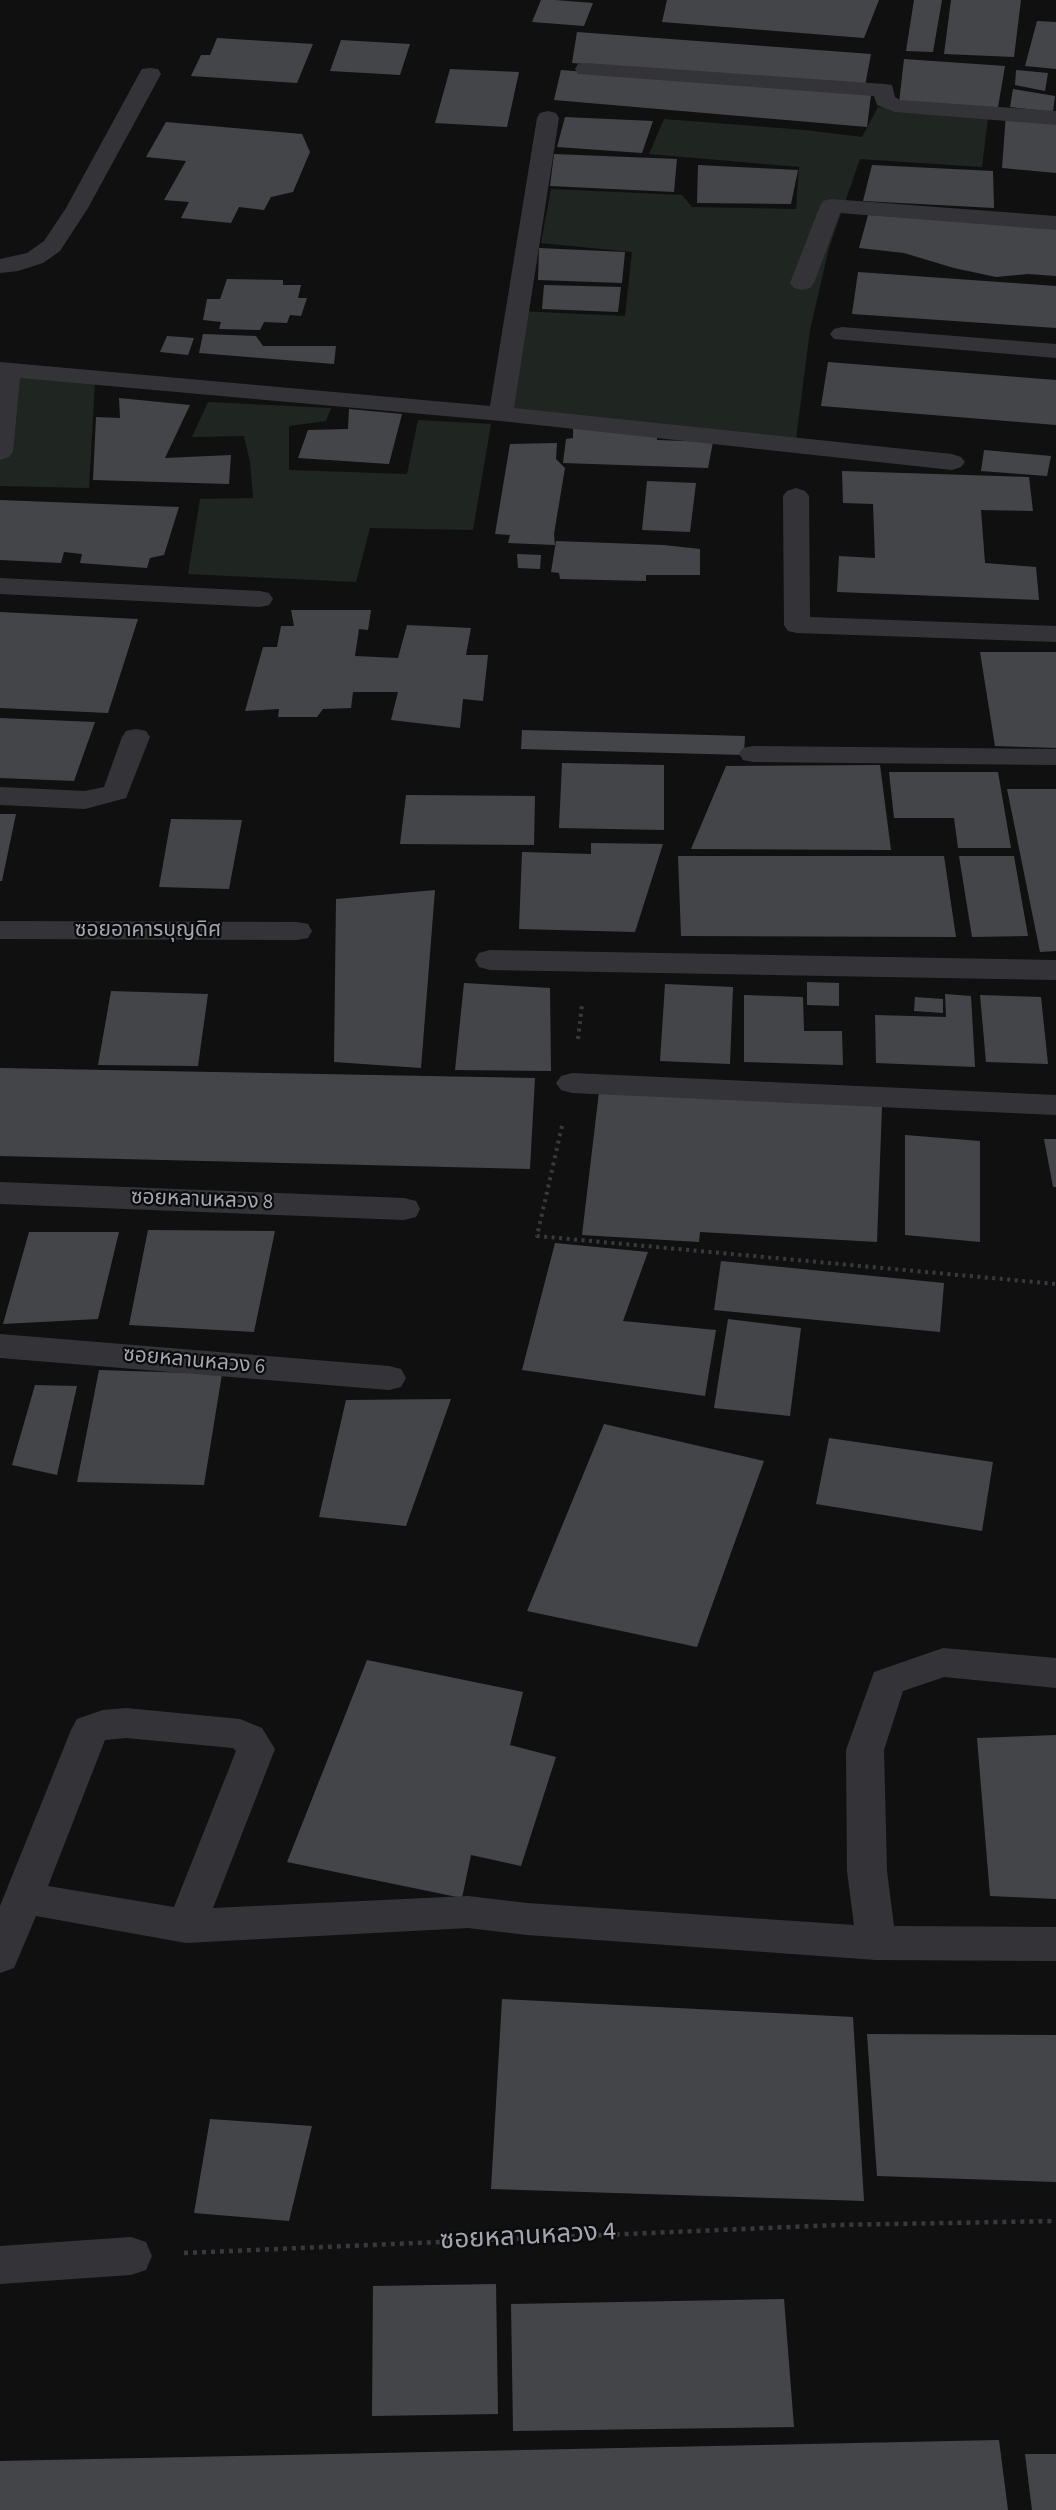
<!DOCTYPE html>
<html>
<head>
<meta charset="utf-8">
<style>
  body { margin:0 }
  canvas { display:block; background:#101011 }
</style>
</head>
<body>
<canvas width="1056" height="2510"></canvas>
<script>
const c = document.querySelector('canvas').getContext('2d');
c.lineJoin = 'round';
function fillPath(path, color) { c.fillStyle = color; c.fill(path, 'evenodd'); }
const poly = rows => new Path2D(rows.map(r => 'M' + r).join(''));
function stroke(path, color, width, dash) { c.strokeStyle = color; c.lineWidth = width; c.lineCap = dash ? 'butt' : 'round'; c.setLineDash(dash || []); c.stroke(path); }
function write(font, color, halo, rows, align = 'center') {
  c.font = font + ' "Source Sans 3","Noto Sans Thai",sans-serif'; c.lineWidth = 4.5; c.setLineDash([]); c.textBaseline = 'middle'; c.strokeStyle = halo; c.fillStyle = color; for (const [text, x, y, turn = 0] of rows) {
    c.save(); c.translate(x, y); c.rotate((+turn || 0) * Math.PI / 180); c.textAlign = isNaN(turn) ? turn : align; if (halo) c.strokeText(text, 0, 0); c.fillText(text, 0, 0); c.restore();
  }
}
fillPath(poly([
  [878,107,988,118,982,167,860,159,829,248,810,330,796,439,502,408,518,311,625,316,632,252,541,243,551,189,682,195,692,207,796,209,799,167,649,154,664,119,805,130,862,137],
  [0,374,95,382,89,488,0,486],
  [208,402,331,408,326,421,289,426,289,470,407,474,418,420,491,424,473,530,370,528,356,582,188,574,200,499,253,498,250,462,244,436,192,437]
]), '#1f2520');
fillPath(poly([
  [541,0,555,0,593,3,584,26,532,22],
  [667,0,879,0,864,38,662,22],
  [914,0,942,0,933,52,906,51],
  [951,0,1021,0,1014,57,944,54],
  [1037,21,1056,22,1056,69,1025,66],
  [577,32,871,54,865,86,572,63],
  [217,38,313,44,297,83,191,76,201,55,210,55],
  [341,40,410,44,400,75,330,71],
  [904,59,1005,66,997,113,899,103],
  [450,69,519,72,507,127,435,123],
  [561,70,871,95,867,127,554,100],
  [1016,70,1048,73,1045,91,1015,85],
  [1013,89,1055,96,1053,112,1010,107],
  [1006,114,1056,119,1056,173,1002,168],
  [565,117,653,121,642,153,557,147],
  [166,122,302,134,310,152,293,192,271,197,264,210,239,207,231,223,181,218,189,202,164,200,186,161,146,157],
  [554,154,677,159,674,192,550,186],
  [698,165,798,170,791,204,697,203],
  [872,165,993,171,994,208,863,201],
  [868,215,1056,226,1056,276,1028,274,996,277,954,268,904,253,859,248],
  [539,248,625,252,622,283,538,280],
  [858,272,1056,286,1056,328,852,314],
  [227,279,283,280,283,285,301,285,298,298,307,298,301,316,290,315,287,323,264,322,260,330,219,329,221,322,203,320,207,299,220,299],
  [544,285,621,287,618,312,542,309],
  [203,334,256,336,263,346,336,346,334,364,199,353],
  [167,336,194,338,188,355,160,352],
  [828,362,1056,380,1056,425,821,406],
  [119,398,190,405,165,458,231,455,229,484,93,480,96,417,120,418],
  [349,409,402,414,389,464,298,458,308,430,348,429],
  [573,428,657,432,657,440,713,442,708,468,563,463,566,439,573,438],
  [557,443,556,459,565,468,554,534,555,545,508,543,510,535,495,534,510,444],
  [984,450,1051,456,1047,476,981,471],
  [842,471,1029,477,1033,511,981,510,985,563,1036,567,1039,600,837,592,839,556,875,558,873,504,843,503],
  [647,481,696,483,690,532,642,530],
  [0,500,179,507,164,555,150,558,147,568,80,563,82,554,64,552,61,563,0,560],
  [556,541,663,545,700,549,700,575,646,575,646,581,560,579,559,573,551,572],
  [517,554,541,555,540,569,518,568],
  [291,610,371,610,368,630,359,629,355,656,398,658,407,625,471,628,466,655,488,655,483,701,463,699,460,728,391,720,398,692,353,692,351,708,323,709,317,717,278,717,279,709,245,711,263,647,277,647,281,626,294,626],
  [0,612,138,619,108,713,0,708],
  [980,652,1056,652,1056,748,995,746],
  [0,718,95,722,74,781,0,778],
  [522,730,745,736,744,755,521,749],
  [562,763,664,765,664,830,559,828],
  [880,765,891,850,691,849,726,766],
  [889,772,998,772,1011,848,958,848,954,818,894,818],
  [1007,789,1056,789,1056,951,1040,952],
  [406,795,535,796,534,845,400,844],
  [0,814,16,814,2,881,0,881],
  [171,819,242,820,229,889,159,887],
  [591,843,663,844,635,932,519,929,522,852,591,854],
  [678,856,944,856,956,937,681,936],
  [959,856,1014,856,1028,936,972,937],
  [435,890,421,1068,334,1062,336,899],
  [807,982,839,983,839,1006,807,1005],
  [464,983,550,988,551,1071,455,1070],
  [665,984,733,987,730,1064,660,1061],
  [111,991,208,994,198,1066,98,1065],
  [945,994,971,996,975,1067,876,1063,875,1015,946,1017],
  [744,995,803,997,804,1031,842,1031,843,1065,744,1062],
  [980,995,1041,997,1048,1064,986,1062],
  [915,997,943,999,943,1013,914,1011],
  [0,1068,535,1078,530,1169,0,1156],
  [599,1092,882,1106,877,1242,700,1232,699,1242,582,1235],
  [905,1135,980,1141,980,1242,905,1235],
  [1044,1139,1056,1139,1056,1187,1053,1187],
  [148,1230,275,1231,254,1332,129,1325],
  [29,1232,119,1232,98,1319,3,1324],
  [555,1243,648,1252,623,1321,716,1330,705,1396,522,1370],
  [721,1261,944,1283,940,1332,714,1310],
  [728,1319,801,1328,790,1416,714,1408],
  [99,1370,222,1374,204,1485,77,1482],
  [35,1385,77,1386,57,1475,12,1465],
  [451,1399,406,1526,319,1517,346,1400],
  [604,1424,764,1461,697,1647,527,1611],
  [829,1438,993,1462,982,1531,816,1504],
  [367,1660,523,1692,510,1745,556,1757,521,1866,471,1855,462,1898,287,1862],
  [1056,1735,1056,1899,990,1896,977,1738],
  [502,1999,853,2017,864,2201,491,2189],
  [867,2034,1056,2035,1056,2182,877,2176],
  [210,2119,312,2126,289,2221,194,2213],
  [496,2284,498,2414,372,2416,373,2286],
  [784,2299,794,2427,513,2431,511,2304],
  [999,2440,1008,2510,0,2510,0,2461],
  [1025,2454,1056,2454,1056,2510,1032,2510]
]), '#444549');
stroke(poly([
  [578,1039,582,1005],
  [562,1126,537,1236,1056,1284]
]), '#38393d', 4, [3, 4.5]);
stroke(poly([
  [184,2253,836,2225,1056,2221]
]), '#38393d', 4.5, [4, 5]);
fillPath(poly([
  [586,63,884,84,892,85,895,97,900,100,1056,111,1056,125,895,112,877,105,874,96,578,74,575,69,578,64,586,63],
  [150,68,158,69,161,74,88,208,60,251,43,263,18,271,0,273,0,259,27,253,44,241,66,208,139,74,142,69,150,68],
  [548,111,556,113,559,118,514,408,952,454,961,457,965,462,961,467,952,470,501,421,20,378,13,452,9,457,0,460,0,362,490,406,537,118,540,113,548,111],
  [831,199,1056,216,1056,230,840,213,814,283,810,288,802,290,794,288,790,283,820,206,823,201,831,199],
  [842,327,1056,344,1056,358,834,339,830,334,834,329,842,327],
  [796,488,805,491,809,496,810,617,1056,626,1056,642,797,633,788,631,784,625,783,496,787,491,796,488],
  [0,578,260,591,269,593,273,599,269,605,260,607,0,594,0,578],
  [136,729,146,731,150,737,126,798,85,809,0,805,0,787,85,791,104,787,122,737,126,731,136,729],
  [753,746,1056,749,1056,765,753,762,743,760,739,754,743,748,753,746],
  [0,921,297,922,308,924,312,931,308,938,297,940,0,939,0,921],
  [490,950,1056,960,1056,980,490,970,479,967,475,960,479,953,490,950],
  [572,1073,1056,1095,1056,1115,572,1093,561,1090,556,1083,561,1076,572,1073],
  [0,1182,404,1198,416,1201,420,1209,416,1217,404,1220,0,1204,0,1182],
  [0,1334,389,1366,401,1369,406,1378,401,1387,389,1390,0,1358,0,1334],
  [943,1648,1056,1658,1056,1688,944,1677,903,1691,884,1750,887,1871,894,1926,1056,1927,1056,1961,876,1960,527,1935,468,1928,186,1943,36,1916,14,1968,0,1973,0,1906,71,1730,77,1719,103,1710,126,1708,240,1719,262,1728,275,1749,213,1908,468,1896,527,1903,854,1925,847,1871,846,1750,874,1672,943,1648],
  [126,1738,233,1748,236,1751,174,1907,48,1886,105,1740,126,1738],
  [131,2237,146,2242,152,2256,146,2270,131,2275,0,2284,0,2246,131,2237]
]), '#343438');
write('21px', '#a3a6b1', '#0b0b0c', [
  ["ซอยอาคารบุญดิศ",148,931],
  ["ซอยหลานหลวง 8",202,1201,2],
  ["ซอยหลานหลวง 6",194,1362,5]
]);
write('26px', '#a3a6b1', '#0b0b0c', [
  ["ซอยหลานหลวง 4",528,2238,-3]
]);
</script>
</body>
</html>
